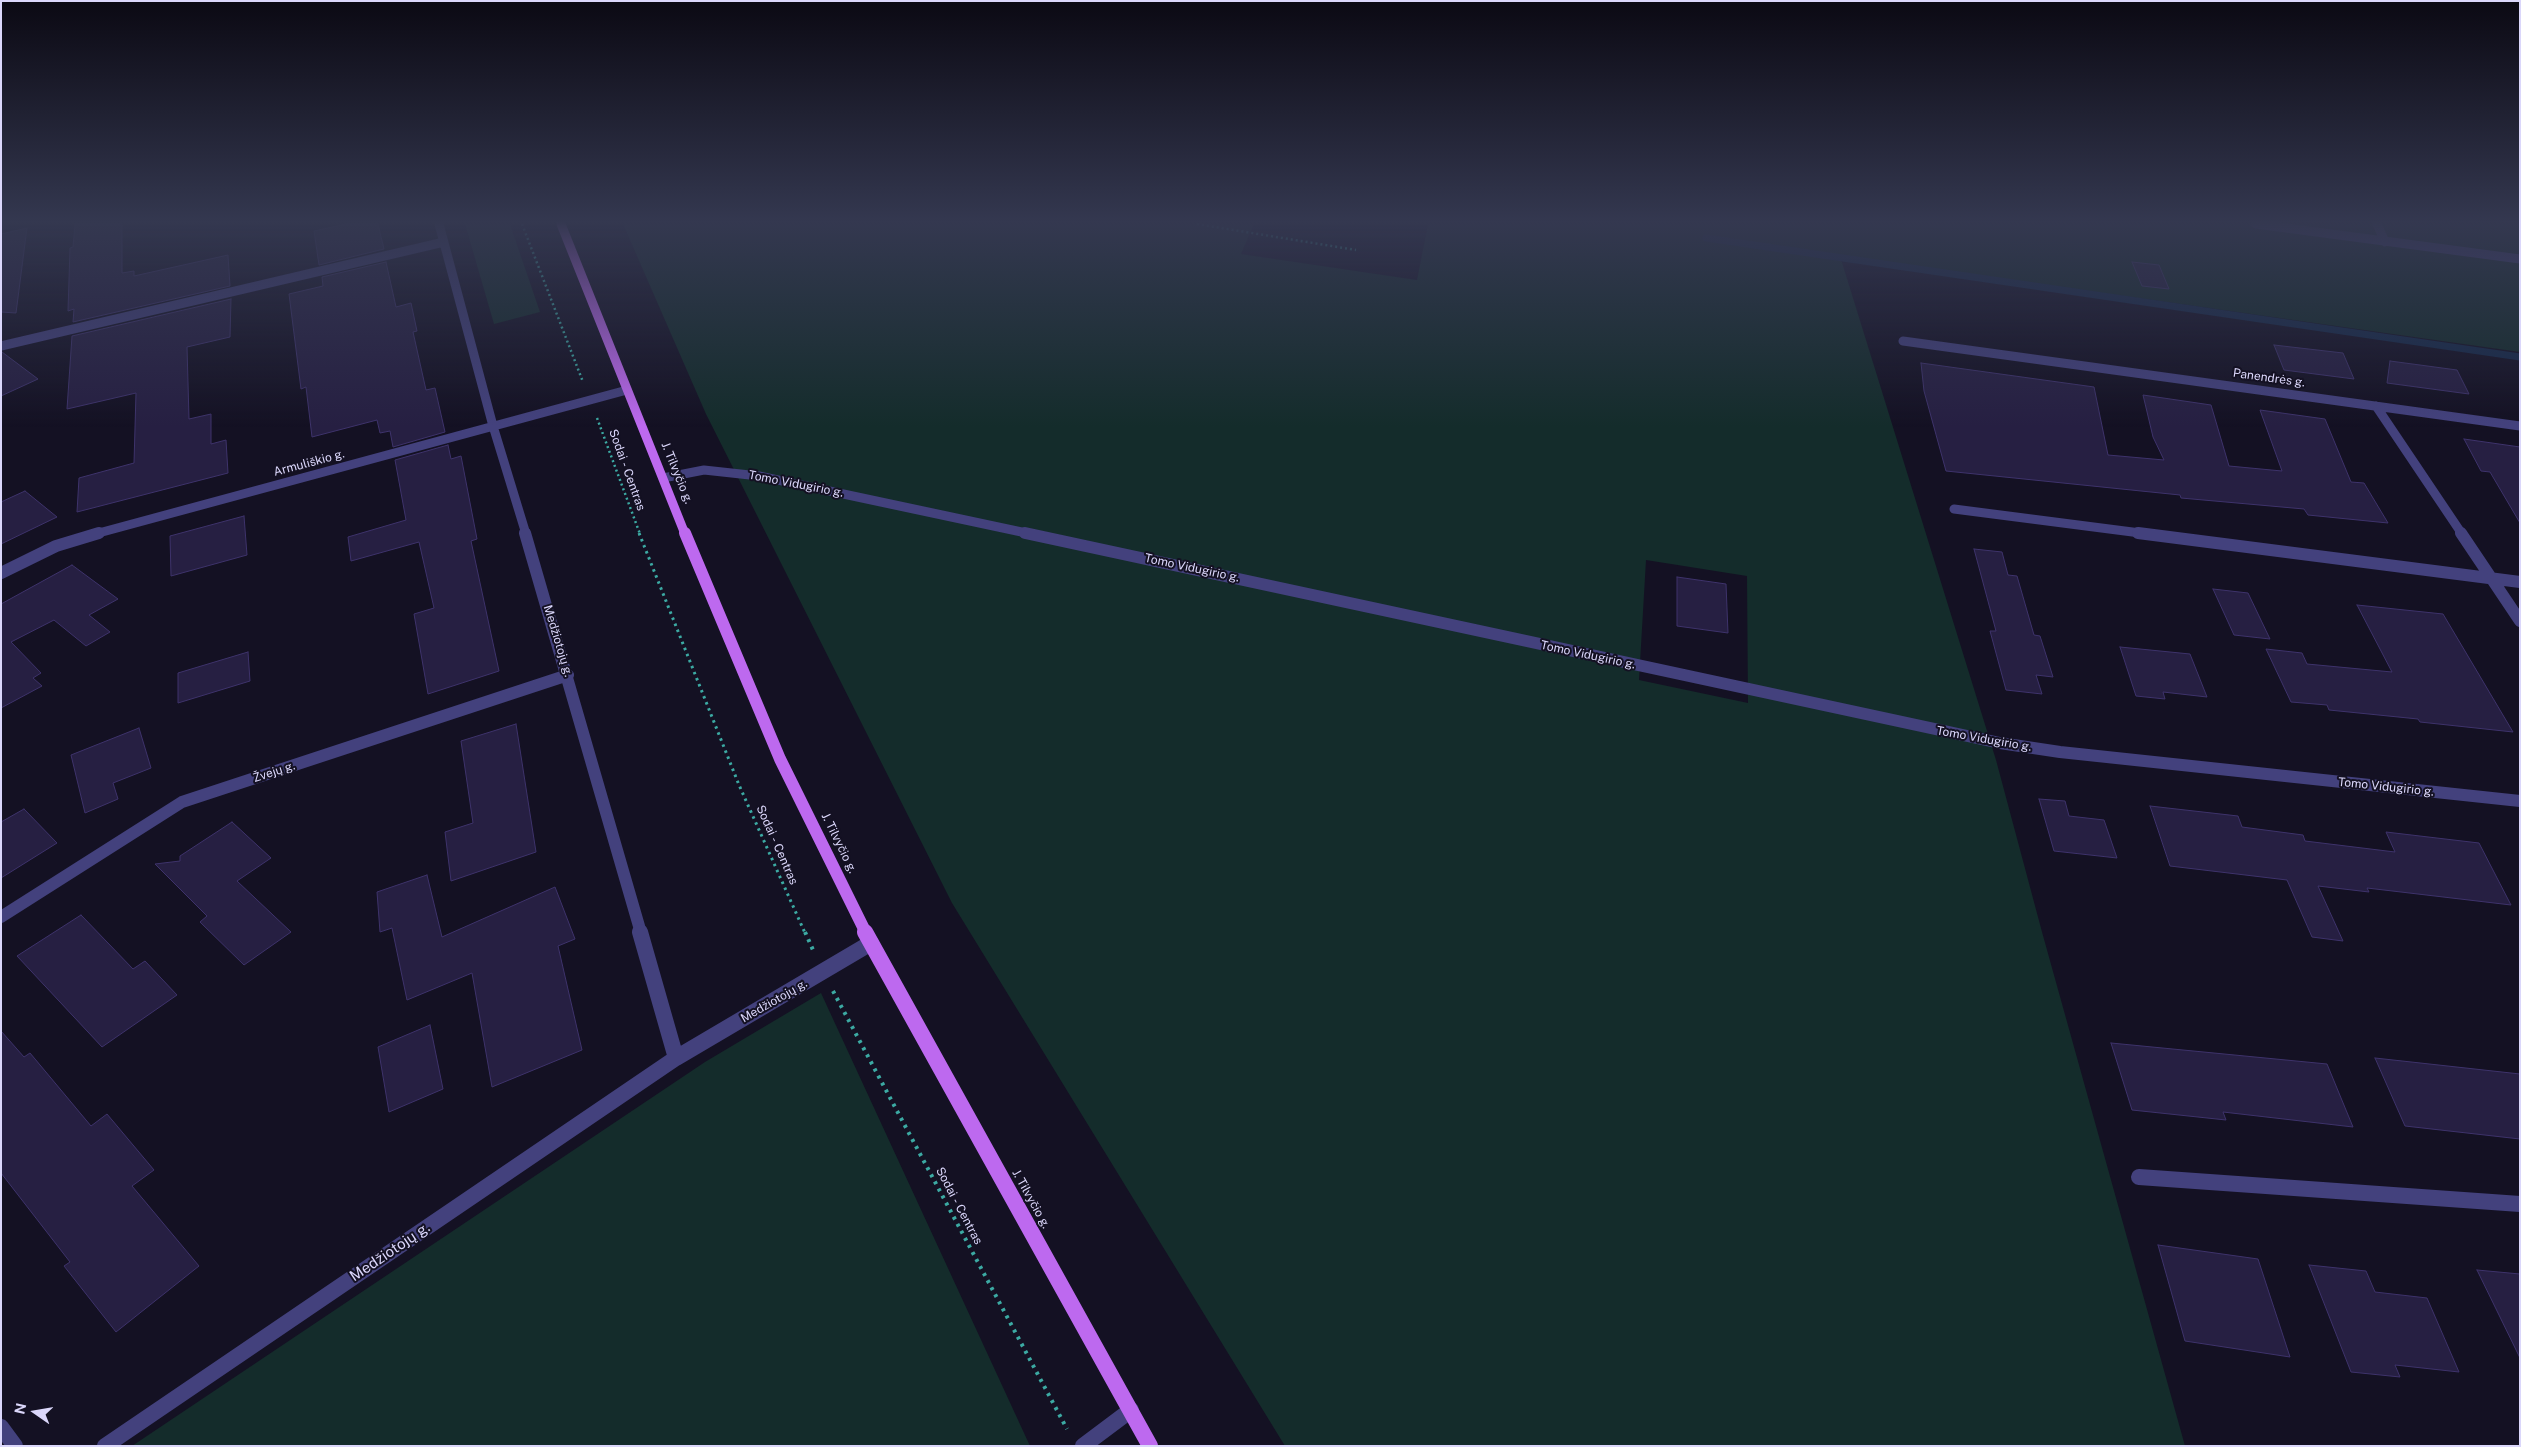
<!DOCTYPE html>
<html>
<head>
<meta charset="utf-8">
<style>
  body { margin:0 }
  #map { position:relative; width:2521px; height:1447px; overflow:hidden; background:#141123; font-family:"Public Sans",sans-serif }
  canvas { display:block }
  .frame { position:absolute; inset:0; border:2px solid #dbd7fb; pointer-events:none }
  .north { position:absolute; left:10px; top:1387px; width:50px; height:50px; -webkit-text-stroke:4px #141123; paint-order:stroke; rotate:283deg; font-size:14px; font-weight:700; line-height:20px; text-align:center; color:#dbd7fb }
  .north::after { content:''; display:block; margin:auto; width:18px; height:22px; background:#dbd7fb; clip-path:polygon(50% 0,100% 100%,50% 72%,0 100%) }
</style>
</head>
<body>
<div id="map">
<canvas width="2521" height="1447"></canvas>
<div class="frame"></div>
<div class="north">N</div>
</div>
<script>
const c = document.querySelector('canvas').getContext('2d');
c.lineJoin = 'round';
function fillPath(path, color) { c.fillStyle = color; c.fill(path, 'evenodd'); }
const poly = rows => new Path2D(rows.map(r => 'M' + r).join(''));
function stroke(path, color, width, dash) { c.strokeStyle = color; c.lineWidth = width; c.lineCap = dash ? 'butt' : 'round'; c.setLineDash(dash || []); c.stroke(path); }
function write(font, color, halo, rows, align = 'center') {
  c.font = font + ' "Public Sans",sans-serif'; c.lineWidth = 4; c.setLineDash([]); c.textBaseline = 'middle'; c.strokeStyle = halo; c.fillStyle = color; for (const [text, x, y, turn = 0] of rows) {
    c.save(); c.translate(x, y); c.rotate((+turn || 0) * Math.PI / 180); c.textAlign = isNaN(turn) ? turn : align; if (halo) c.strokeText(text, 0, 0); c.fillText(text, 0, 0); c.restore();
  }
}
fillPath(poly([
  [465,224,510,224,540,312,494,324],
  [623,224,1254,224,1241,254,1417,280,1428,224,2520,224,2520,352,1840,256,1996,760,2042,932,2185,1446,1285,1446,952,903,706,414],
  [1646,560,1747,576,1748,703,1639,680],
  [821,993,1030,1446,132,1446,705,1062]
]), '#142c2b');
stroke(poly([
  [1706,238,2520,357]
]), '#152948', 7);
const building = poly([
  [75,224,122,224,122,273,134,271,134,276,228,255,230,286,73,322,74,309,68,311,70,248,73,247,75,224],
  [346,224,378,224,384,249,319,265,314,231,346,224],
  [27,228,16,313,1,312,1,234,27,228],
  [386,262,396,307,411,303,417,331,413,332,426,390,435,388,445,432,393,447,390,431,380,433,377,420,312,437,306,387,301,389,289,294,323,286,322,277,386,262],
  [2132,262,2159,265,2169,289,2142,286,2132,262],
  [231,299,230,337,187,347,189,419,211,414,211,444,226,440,228,473,77,512,79,478,134,463,136,393,67,409,72,336,231,299],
  [2274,345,2343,353,2354,379,2284,370,2274,345],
  [1,352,2,352,38,379,1,396,1,352],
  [2390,361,2457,370,2469,394,2387,383,2390,361],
  [1921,363,2094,387,2108,455,2164,460,2153,437,2143,395,2211,405,2229,466,2282,471,2260,410,2325,419,2351,482,2364,483,2388,523,2308,515,2304,509,2181,498,2180,495,1946,471,1924,391,1921,363],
  [2464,439,2520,447,2520,523,2490,472,2481,471,2464,439],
  [448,445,451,459,461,456,477,539,471,541,499,671,428,694,414,614,434,608,419,542,351,561,348,537,406,520,395,460,448,445],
  [25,491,57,517,1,544,1,502,25,491],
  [244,516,247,555,171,576,170,536,244,516],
  [1974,549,2002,552,2008,575,2017,576,2034,635,2040,636,2053,677,2036,675,2042,694,2006,690,1990,631,1996,631,1974,549],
  [72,565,118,599,89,615,110,632,86,646,54,620,11,642,41,673,33,678,42,686,1,708,1,604,72,565],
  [1677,577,1726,584,1728,633,1677,626,1677,577],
  [2213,589,2248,593,2270,639,2234,635,2213,589],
  [2357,605,2443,614,2513,732,2420,722,2418,719,2329,710,2327,705,2291,702,2266,649,2302,653,2307,664,2392,672,2357,605],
  [2120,647,2190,654,2207,697,2163,692,2165,699,2136,696,2120,647],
  [248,652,250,681,178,703,178,673,248,652],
  [516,724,536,852,451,881,445,832,473,823,461,741,516,724],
  [139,728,151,768,113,783,118,799,85,813,71,755,139,728],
  [2039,799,2065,801,2069,816,2104,820,2117,858,2054,851,2039,799],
  [2150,806,2238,816,2242,827,2303,835,2305,841,2395,852,2386,832,2479,843,2511,905,2367,888,2369,892,2318,886,2343,941,2312,937,2287,880,2170,866,2150,806],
  [24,809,57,843,1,878,1,822,24,809],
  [232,822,271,858,237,881,291,932,244,965,200,922,207,916,155,864,180,861,180,856,232,822],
  [427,875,442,937,555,887,575,939,558,946,582,1050,492,1087,472,973,407,1000,392,928,380,932,377,892,427,875],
  [81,915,133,969,145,961,177,995,102,1047,17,956,81,915],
  [430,1025,443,1089,389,1112,378,1047,430,1025],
  [1,1031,24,1057,30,1053,91,1126,107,1114,154,1170,132,1186,199,1266,116,1332,64,1266,70,1262,1,1173,1,1031],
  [2111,1043,2327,1064,2353,1127,2223,1112,2226,1120,2132,1110,2111,1043],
  [2375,1058,2520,1074,2520,1139,2405,1126,2375,1058],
  [2158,1245,2258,1259,2290,1357,2185,1341,2158,1245],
  [2309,1265,2366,1271,2375,1292,2427,1298,2459,1372,2395,1365,2400,1377,2351,1372,2309,1265],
  [2477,1270,2520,1274,2520,1358,2477,1270]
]);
fillPath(building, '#261f42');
stroke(building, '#3e336b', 1);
stroke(poly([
  [522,224,583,382],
  [1197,224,1356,250],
  [597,418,640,534]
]), '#3caaa3', 2.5, [2, 3]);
stroke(poly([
  [639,533,739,785,805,933]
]), '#3caaa3', 3, [2.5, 4]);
stroke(poly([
  [805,932,813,950],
  [833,991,1067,1429]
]), '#3caaa3', 4, [3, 5]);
stroke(poly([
  [439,224,493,426,526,534],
  [2256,224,2520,259],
  [2377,224,2385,242],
  [1903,341,2520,426],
  [1,346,444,242],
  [2376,406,2462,534],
  [663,478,704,470,759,476,1031,534],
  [1954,509,2148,534],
  [95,534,627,390]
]), '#43417d', 9);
stroke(poly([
  [525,533,641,933],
  [1025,533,2000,743,2060,752,2520,801],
  [2138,533,2520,582],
  [2461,533,2520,621],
  [1,573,56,546,99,533],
  [1,917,182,802,568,675]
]), '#43417d', 12);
stroke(poly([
  [676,1058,871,943],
  [2139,1177,2520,1204],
  [1,1427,15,1446],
  [105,1446,676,1058,640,932],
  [1083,1446,1131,1410]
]), '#43417d', 16);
stroke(poly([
  [561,224,685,534]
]), '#bd69ef', 9);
stroke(poly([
  [685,533,780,759,866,933]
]), '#bd69ef', 12);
stroke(poly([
  [865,932,1150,1446]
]), '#bd69ef', 16);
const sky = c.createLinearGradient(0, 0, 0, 427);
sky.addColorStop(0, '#0b0913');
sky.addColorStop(0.52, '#343850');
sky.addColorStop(1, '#34385000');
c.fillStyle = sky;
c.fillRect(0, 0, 2521, 427);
write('12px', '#dbd7fb', '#141123', [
  ["Panendrės g.",2269,378,8],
  ["Armuliškio g.",309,463,-15],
  ["Sodai - Centras",627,470,70],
  ["J. Tilvyčio g.",677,473,68],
  ["Tomo Vidugirio g.",796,484,11],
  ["Tomo Vidugirio g.",1192,568,12],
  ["Medžiotojų g.",558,641,73],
  ["Tomo Vidugirio g.",1588,655,12],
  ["Tomo Vidugirio g.",1984,739,10],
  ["Žvejų g.",274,772,-18],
  ["Tomo Vidugirio g.",2386,787,6],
  ["J. Tilvyčio g.",839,843,64],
  ["Sodai - Centras",777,845,66],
  ["Medžiotojų g.",774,1001,-30],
  ["J. Tilvyčio g.",1031,1199,61],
  ["Sodai - Centras",959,1206,62]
]);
write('15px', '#dbd7fb', '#141123', [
  ["Medžiotojų g.",390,1252,-34]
]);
</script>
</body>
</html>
